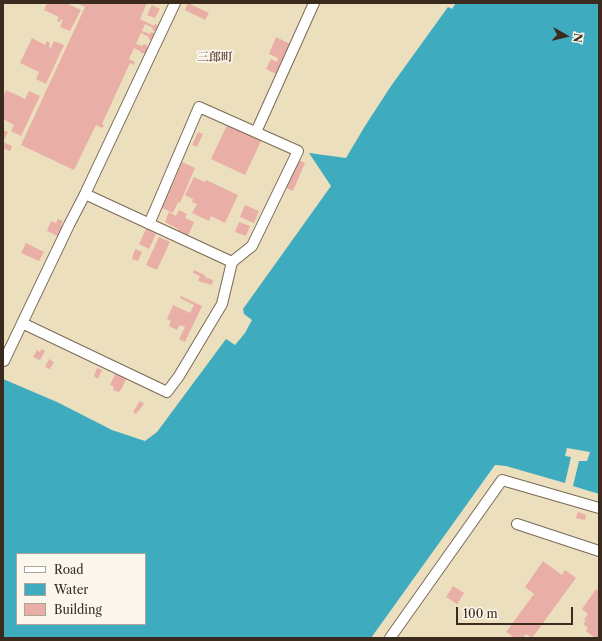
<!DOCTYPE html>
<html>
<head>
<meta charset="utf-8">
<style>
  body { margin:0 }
  #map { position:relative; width:602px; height:641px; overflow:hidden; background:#ecdfbe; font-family:"Libre Caslon Text",serif }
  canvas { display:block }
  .frame { position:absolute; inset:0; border:4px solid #3b2a1e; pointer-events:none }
  .legend { position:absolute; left:16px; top:553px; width:130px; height:72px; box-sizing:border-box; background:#fbf7ec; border:1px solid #aea59a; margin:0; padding:5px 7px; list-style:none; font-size:12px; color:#3b2a1e }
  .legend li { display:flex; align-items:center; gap:8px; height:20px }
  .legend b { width:20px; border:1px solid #aea59a }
  .north { position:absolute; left:546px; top:16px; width:40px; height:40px; -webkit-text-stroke:3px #fbf7ec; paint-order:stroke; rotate:98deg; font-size:11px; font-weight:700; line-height:16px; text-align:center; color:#3b2a1e }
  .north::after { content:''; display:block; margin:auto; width:14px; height:18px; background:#3b2a1e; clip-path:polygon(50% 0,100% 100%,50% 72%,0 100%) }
  .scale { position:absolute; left:456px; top:607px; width:117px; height:18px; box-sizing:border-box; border:2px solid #3b2a1e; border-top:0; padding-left:5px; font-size:12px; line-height:14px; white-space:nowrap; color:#3b2a1e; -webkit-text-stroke:3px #fbf7ec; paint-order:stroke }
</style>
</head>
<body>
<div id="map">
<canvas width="602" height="641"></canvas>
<div class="frame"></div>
<ul class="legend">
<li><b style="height:5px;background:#fff"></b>Road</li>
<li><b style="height:11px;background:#3fabbe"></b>Water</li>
<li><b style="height:11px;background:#e9afa6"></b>Building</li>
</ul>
<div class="north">N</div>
<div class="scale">100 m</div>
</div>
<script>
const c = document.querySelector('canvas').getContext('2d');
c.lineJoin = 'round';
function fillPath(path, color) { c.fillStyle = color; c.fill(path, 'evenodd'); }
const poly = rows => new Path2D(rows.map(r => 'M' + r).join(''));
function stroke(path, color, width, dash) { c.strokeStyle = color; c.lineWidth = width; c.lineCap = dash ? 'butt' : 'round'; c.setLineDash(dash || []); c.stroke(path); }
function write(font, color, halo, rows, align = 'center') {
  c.font = font + ' "Libre Caslon Text","Noto Serif JP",serif'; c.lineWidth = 3.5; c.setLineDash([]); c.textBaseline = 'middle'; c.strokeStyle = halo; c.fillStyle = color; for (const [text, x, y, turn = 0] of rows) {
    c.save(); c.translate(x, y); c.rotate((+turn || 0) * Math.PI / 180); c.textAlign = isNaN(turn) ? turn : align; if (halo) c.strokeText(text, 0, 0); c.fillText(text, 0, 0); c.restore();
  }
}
fillPath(poly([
  [456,3,599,3,599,494,573,486,579,461,587,461,590,452,567,448,565,456,571,457,565,483,506,466,495,465,371,638,3,638,3,379,57,402,112,430,145,441,157,432,226,339,235,345,245,333,252,320,244,314,243,309,331,186,309,153,346,158,365,126,391,86,448,7,452,9],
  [17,554,145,554,145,624,17,624]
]), '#3fabbe');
fillPath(poly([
  [47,3,66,3,81,10,70,31,60,27,63,20,61,19,60,22,57,21,59,17,44,10],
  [77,3,147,3,140,19,154,26,155,24,158,25,156,30,156,29,155,31,152,30,153,28,145,24,142,31,150,34,151,32,154,33,153,38,152,38,151,40,148,39,149,37,141,33,136,44,142,46,144,44,147,45,146,46,148,47,145,54,140,52,140,51,134,48,129,59,135,62,133,65,130,63,102,124,104,125,102,128,96,125,74,170,21,145,85,7],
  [188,3,209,13,205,20,185,10],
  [152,5,160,9,155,18,147,15],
  [276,37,292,45,284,61,282,60,280,63,285,65,280,76,266,69,271,59,277,62,278,58,269,54],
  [32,38,45,45,47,41,50,43,49,47,51,48,54,41,64,45,46,84,36,79,39,72,20,63],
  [6,90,25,99,29,91,40,96,21,136,11,131,14,125,3,119,3,97],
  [228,123,262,139,245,175,211,159],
  [3,130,8,132,3,142,12,146,10,151,3,148],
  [198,132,203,134,197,147,192,145],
  [299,160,305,163,293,191,286,188],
  [182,162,195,168,180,203,178,202,173,213,162,208],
  [194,177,205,182,206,180,238,195,225,223,211,216,209,221,192,213,197,204,192,202,193,199,185,195],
  [245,205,259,211,254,223,240,217],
  [179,210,187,214,185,218,194,222,188,236,178,231,178,229,165,222,169,212,176,216],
  [58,219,63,221,61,225,65,226,60,237,47,231,51,221,56,223],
  [239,222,250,226,246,236,235,232],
  [146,229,156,234,149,249,139,244],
  [159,237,170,242,157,270,146,265],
  [26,243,44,252,39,261,21,253],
  [135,249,142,252,138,261,132,259],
  [194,270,205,275,205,277,213,280,212,285,198,281,200,276,193,273],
  [181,296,202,306,185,342,179,339,185,327,180,325,177,330,169,326,171,321,167,319,173,305,190,313,194,305,180,298],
  [41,349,45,351,40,360,33,357,37,350,40,352],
  [49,359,54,362,50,369,45,367],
  [97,368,102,370,98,379,94,376],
  [115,374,126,379,121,390,120,390,119,392,113,390,114,387,110,385],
  [140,401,144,404,136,414,133,412],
  [578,512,586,515,585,520,576,518],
  [543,561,562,575,565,570,576,578,532,638,526,634,523,638,511,638,512,636,506,632,534,594,525,587],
  [453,586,464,593,457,604,446,597],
  [596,589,599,592,599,638,595,638,586,631,588,628,583,624,586,620,584,619,588,614,582,609]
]), '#e9afa6');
const minor = poly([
  [256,132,314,3],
  [85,194,232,262],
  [22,323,167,392,179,376,222,304,232,262,252,246,298,151,199,107,149,224],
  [3,361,4,361,69,225,85,194,175,3],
  [517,524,599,551],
  [390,638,502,480,599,508]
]);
stroke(minor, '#796956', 12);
stroke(minor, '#fff', 10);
write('bold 12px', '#78594e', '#fbf7ec', [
  ["三郎町",215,58]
]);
</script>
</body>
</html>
